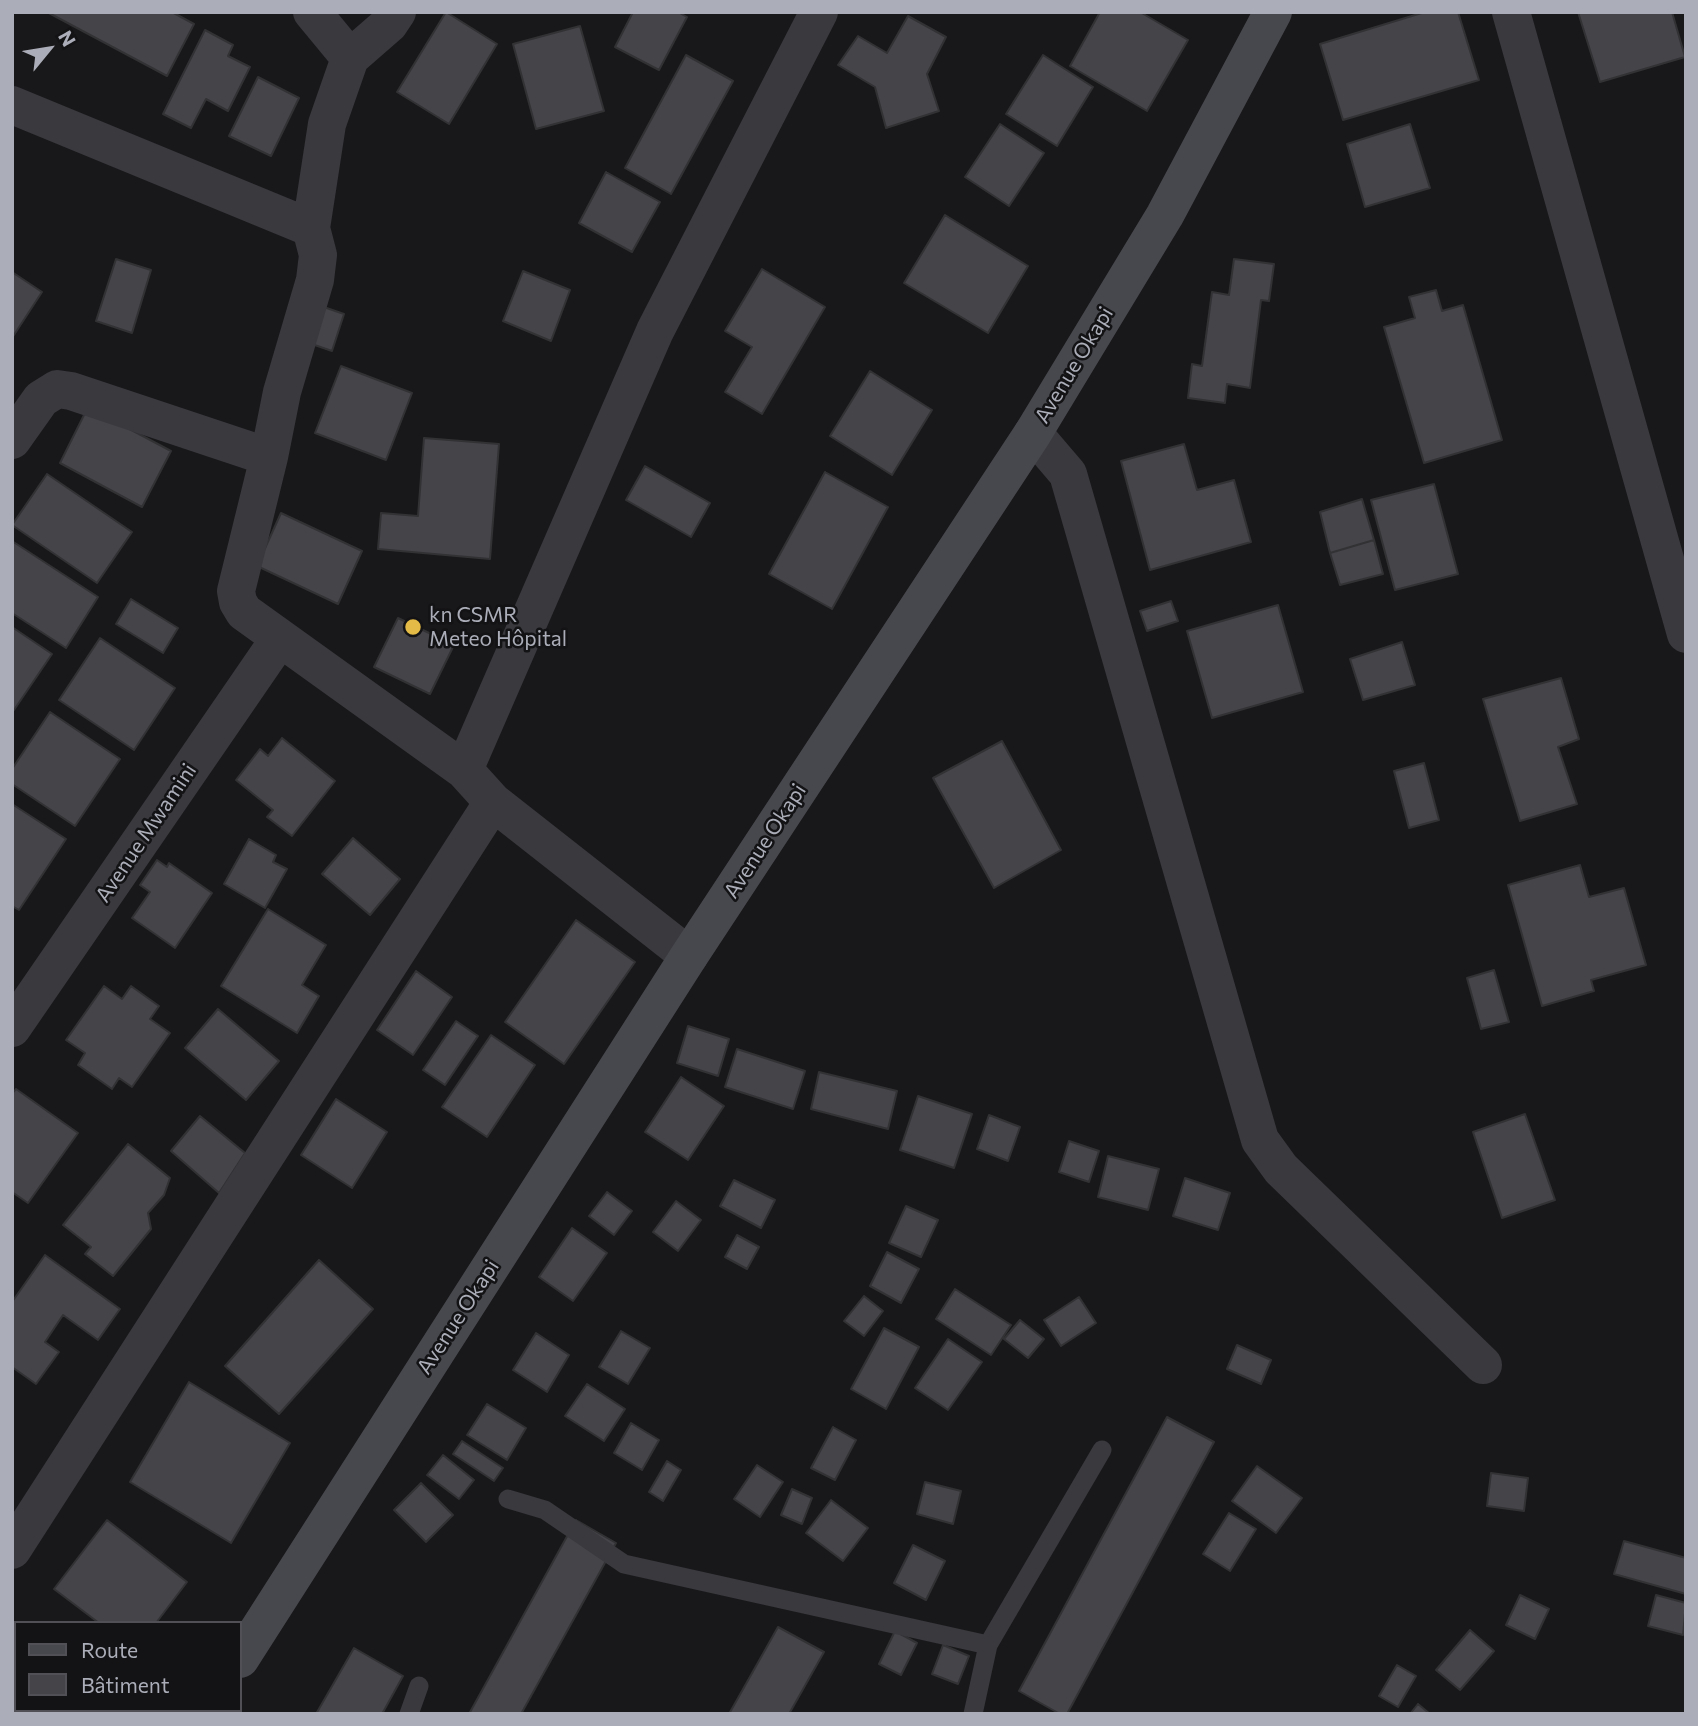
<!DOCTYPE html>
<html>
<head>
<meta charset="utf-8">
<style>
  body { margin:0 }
  #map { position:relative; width:1698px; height:1726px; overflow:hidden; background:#181719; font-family:Commissioner,sans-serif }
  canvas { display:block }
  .frame { position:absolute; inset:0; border:14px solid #abaeb8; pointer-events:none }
  .legend { position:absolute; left:14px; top:1621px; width:228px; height:91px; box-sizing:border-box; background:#131214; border:2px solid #505056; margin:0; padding:9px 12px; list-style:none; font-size:21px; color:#abaeb8 }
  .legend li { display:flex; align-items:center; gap:14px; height:35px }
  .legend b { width:35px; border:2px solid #505056 }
  .north { position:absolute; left:14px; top:14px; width:70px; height:70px; -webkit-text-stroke:5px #131214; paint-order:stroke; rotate:60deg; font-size:19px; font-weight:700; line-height:28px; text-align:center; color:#abaeb8 }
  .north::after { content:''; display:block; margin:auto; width:24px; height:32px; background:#abaeb8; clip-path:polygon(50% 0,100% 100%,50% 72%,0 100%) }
</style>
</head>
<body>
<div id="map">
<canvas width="1698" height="1726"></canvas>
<div class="frame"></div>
<ul class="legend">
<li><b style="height:9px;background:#47484e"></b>Route</li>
<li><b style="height:19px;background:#454449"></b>Bâtiment</li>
</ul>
<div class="north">N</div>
</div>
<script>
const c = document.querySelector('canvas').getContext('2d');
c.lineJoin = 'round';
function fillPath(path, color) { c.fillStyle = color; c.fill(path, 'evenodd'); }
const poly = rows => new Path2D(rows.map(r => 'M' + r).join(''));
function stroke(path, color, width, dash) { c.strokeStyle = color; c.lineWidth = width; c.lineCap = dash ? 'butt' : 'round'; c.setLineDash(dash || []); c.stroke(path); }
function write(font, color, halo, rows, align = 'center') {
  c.font = font + ' Commissioner,sans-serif'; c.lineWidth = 5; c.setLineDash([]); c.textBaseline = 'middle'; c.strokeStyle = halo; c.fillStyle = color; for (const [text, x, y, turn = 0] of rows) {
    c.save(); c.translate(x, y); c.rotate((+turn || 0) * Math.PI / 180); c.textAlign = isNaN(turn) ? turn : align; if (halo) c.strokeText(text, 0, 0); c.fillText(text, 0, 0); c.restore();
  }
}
const building = poly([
  [47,12,172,12,194,24,167,76,47,12],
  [446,12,497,44,449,124,397,92,446,12],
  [633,12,678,12,687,17,659,70,615,47,633,12],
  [1100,12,1140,12,1188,40,1147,111,1070,66,1100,12],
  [1425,12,1458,12,1479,80,1343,120,1320,44,1425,12],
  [1578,12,1672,12,1685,57,1600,82,1578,12],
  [908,16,946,37,927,74,939,111,886,128,875,87,838,65,858,36,887,53,908,16],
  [580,26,604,111,536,129,513,44,580,26],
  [205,30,233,45,228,56,250,67,228,111,206,99,191,128,163,114,205,30],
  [686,55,733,81,671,194,625,168,686,55],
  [1043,55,1093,87,1057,146,1006,114,1043,55],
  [258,77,299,98,271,156,229,136,258,77],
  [1000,124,1044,153,1009,206,965,177,1000,124],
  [1410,124,1430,188,1365,207,1347,144,1410,124],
  [606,172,660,202,632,252,579,223,606,172],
  [945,215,1028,266,988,333,904,283,945,215],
  [116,259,151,270,132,333,96,321,116,259],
  [1234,259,1274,264,1269,301,1261,300,1250,388,1227,384,1225,403,1188,398,1192,364,1202,366,1212,292,1229,295,1234,259],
  [762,269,825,307,762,414,725,392,752,347,725,331,762,269],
  [523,271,570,290,551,341,503,321,523,271],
  [12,272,42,292,12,338,12,272],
  [1436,290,1442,311,1463,305,1502,440,1424,463,1384,327,1415,318,1409,297,1436,290],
  [318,305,344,314,332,351,306,342,318,305],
  [341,366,412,393,386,460,315,433,341,366],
  [870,371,932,410,892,475,830,436,870,371],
  [88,407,171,451,142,507,60,463,88,407],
  [424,438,499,444,490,559,378,549,381,513,418,516,424,438],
  [1184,444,1197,490,1234,480,1251,542,1150,570,1121,461,1184,444],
  [645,466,710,503,691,537,626,500,645,466],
  [825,472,888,507,832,609,769,574,825,472],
  [47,474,132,532,97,583,12,525,47,474],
  [1434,484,1458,574,1395,590,1371,500,1434,484],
  [1362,499,1374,540,1330,553,1320,512,1362,499],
  [281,513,362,551,338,604,257,566,281,513],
  [1374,540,1383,574,1340,585,1330,553,1374,540],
  [12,541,98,597,66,648,12,613,12,541],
  [131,599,178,628,163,653,116,624,131,599],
  [1171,601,1178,621,1147,631,1140,611,1171,601],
  [1278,605,1303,692,1212,718,1187,631,1278,605],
  [398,618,454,645,430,694,374,667,398,618],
  [12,627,52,654,14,710,12,708,12,627],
  [100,638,175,688,134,750,59,700,100,638],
  [1402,642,1415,685,1363,700,1350,659,1402,642],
  [1561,678,1579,739,1558,747,1577,804,1520,821,1483,699,1561,678],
  [50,712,120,759,75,826,12,784,12,769,50,712],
  [282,738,335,781,292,836,267,817,273,810,236,780,260,749,268,756,282,738],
  [1002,741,1061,850,994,888,933,778,1002,741],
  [1424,763,1439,820,1409,828,1394,771,1424,763],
  [12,804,66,839,19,910,12,906,12,804],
  [353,838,400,879,370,915,322,874,353,838],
  [249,839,276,855,273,862,287,869,265,908,224,884,249,839],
  [157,860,167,867,169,863,212,893,175,948,132,918,150,892,140,885,157,860],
  [1580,865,1589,897,1624,888,1646,965,1591,980,1594,991,1542,1006,1508,885,1580,865],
  [268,909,326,945,302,985,319,996,297,1033,221,986,268,909],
  [576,920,635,962,564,1064,505,1022,576,920],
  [1494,970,1509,1022,1481,1029,1467,978,1494,970],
  [416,971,452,997,413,1055,377,1030,416,971],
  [104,986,122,999,131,986,159,1006,150,1019,170,1033,132,1087,119,1078,112,1089,78,1065,85,1053,66,1040,104,986],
  [218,1009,279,1061,246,1100,185,1048,218,1009],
  [456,1021,478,1036,445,1085,423,1070,456,1021],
  [688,1026,729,1039,718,1076,677,1063,688,1026],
  [491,1035,535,1065,487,1137,442,1107,491,1035],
  [737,1049,805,1071,793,1109,725,1087,737,1049],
  [819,1072,897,1091,888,1129,811,1109,819,1072],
  [681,1077,724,1106,688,1160,645,1132,681,1077],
  [16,1089,78,1133,28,1203,12,1192,12,1094,16,1089],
  [918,1096,972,1114,954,1168,900,1150,918,1096],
  [336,1099,387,1132,352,1188,301,1155,336,1099],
  [1525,1114,1555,1200,1502,1218,1473,1132,1525,1114],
  [989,1115,1020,1127,1008,1161,977,1149,989,1115],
  [200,1116,245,1153,219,1193,171,1151,200,1116],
  [1069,1141,1099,1151,1089,1182,1059,1172,1069,1141],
  [128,1144,170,1178,164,1195,148,1213,151,1229,113,1276,85,1254,91,1247,63,1225,128,1144],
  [1108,1156,1159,1169,1148,1210,1098,1197,1108,1156],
  [1185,1178,1230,1193,1218,1230,1173,1216,1185,1178],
  [734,1180,775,1200,761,1228,720,1206,734,1180],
  [607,1192,632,1211,614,1235,589,1216,607,1192],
  [676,1201,701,1220,678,1251,653,1232,676,1201],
  [906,1206,938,1220,921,1257,889,1243,906,1206],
  [572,1228,607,1253,573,1301,539,1277,572,1228],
  [737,1235,759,1247,747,1269,725,1257,737,1235],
  [887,1252,919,1269,901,1303,870,1286,887,1252],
  [45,1255,120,1309,98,1340,63,1315,45,1342,59,1352,36,1384,12,1367,12,1302,45,1255],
  [319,1260,373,1309,279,1414,225,1366,319,1260],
  [955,1289,1011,1325,991,1355,936,1319,955,1289],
  [864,1296,883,1311,864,1336,844,1321,864,1296],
  [1079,1297,1096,1323,1061,1346,1044,1320,1079,1297],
  [1020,1320,1044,1339,1028,1358,1004,1339,1020,1320],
  [884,1328,919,1347,886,1409,851,1389,884,1328],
  [621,1331,650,1348,628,1384,599,1367,621,1331],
  [536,1333,569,1355,547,1392,513,1370,536,1333],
  [948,1339,982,1362,948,1410,915,1388,948,1339],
  [1237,1345,1271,1360,1261,1384,1227,1369,1237,1345],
  [189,1382,290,1443,231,1543,130,1482,189,1382],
  [587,1384,625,1409,604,1441,565,1416,587,1384],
  [487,1404,526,1428,507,1460,467,1435,487,1404],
  [1167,1417,1214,1442,1067,1714,1060,1714,1019,1691,1167,1417],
  [631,1423,659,1440,642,1470,614,1453,631,1423],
  [833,1427,856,1440,835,1480,811,1468,833,1427],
  [462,1441,503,1468,494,1481,453,1454,462,1441],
  [443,1455,474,1480,459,1499,427,1475,443,1455],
  [667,1461,681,1470,663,1501,649,1492,667,1461],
  [757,1465,783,1482,760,1517,734,1499,757,1465],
  [1257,1466,1302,1498,1276,1533,1232,1501,1257,1466],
  [1491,1473,1528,1478,1524,1511,1487,1506,1491,1473],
  [925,1482,961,1491,953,1524,917,1514,925,1482],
  [421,1483,453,1515,426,1542,394,1510,421,1483],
  [792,1489,812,1498,802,1524,781,1515,792,1489],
  [831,1500,868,1528,843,1561,806,1533,831,1500],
  [1229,1513,1256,1529,1230,1571,1203,1554,1229,1513],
  [107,1520,187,1582,156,1623,99,1623,54,1589,107,1520],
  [576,1520,616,1543,521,1714,469,1714,576,1520],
  [1624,1541,1686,1558,1686,1594,1614,1574,1624,1541],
  [913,1545,945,1561,926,1600,894,1583,913,1545],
  [1520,1595,1549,1609,1535,1639,1506,1625,1520,1595],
  [1656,1595,1686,1603,1683,1635,1648,1626,1656,1595],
  [778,1627,824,1652,789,1714,729,1714,778,1627],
  [1470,1630,1494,1651,1460,1690,1436,1670,1470,1630],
  [895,1631,917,1643,901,1675,879,1664,895,1631],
  [943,1645,969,1656,958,1684,932,1674,943,1645],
  [354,1648,403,1676,382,1714,316,1714,354,1648],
  [1397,1665,1416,1676,1398,1707,1379,1696,1397,1665],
  [12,1687,16,1689,16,1710,27,1710,24,1714,12,1714,12,1687],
  [1418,1704,1430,1714,1410,1714,1418,1704]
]);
fillPath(building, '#454449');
stroke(building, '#323235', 2);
stroke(poly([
  [508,1499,545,1510,624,1564,988,1645],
  [409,1714,419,1686],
  [973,1714,988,1645,1102,1450]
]), '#39393e', 19);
stroke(poly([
  [312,12,350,58],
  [397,12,389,24,350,58,327,124,311,228,318,255,315,280,282,392,269,457,236,591,238,602,244,612,464,770,493,802,689,956],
  [1511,12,1686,634],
  [12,105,311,228],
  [1033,433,1068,474,1260,1140,1281,1169,1483,1365],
  [12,440,41,399,57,389,71,391,269,457],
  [464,770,655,331,819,12],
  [12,1028,280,638],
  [12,1550,493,802],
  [12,1643,16,1646],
  [92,1710,97,1714]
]), '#39393e', 38);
stroke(poly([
  [240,1659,689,956,1033,433,1165,215,1273,12],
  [205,1714,207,1710]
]), '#47484e', 38);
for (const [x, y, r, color] of [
  [413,627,9,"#e3bb46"]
]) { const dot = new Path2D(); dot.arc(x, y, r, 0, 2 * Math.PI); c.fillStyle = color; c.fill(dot); stroke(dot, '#131214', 2.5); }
write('21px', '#abaeb8', '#131214', [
  ["Avenue Okapi",1074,365,-59],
  ["Avenue Mwamini",146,833,-56],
  ["Avenue Okapi",765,841,-57],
  ["Avenue Okapi",458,1317,-57]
]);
write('21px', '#abaeb8', '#131214', [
  ["kn CSMR",429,615],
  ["Meteo Hôpital",429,639]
], 'left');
</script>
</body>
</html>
